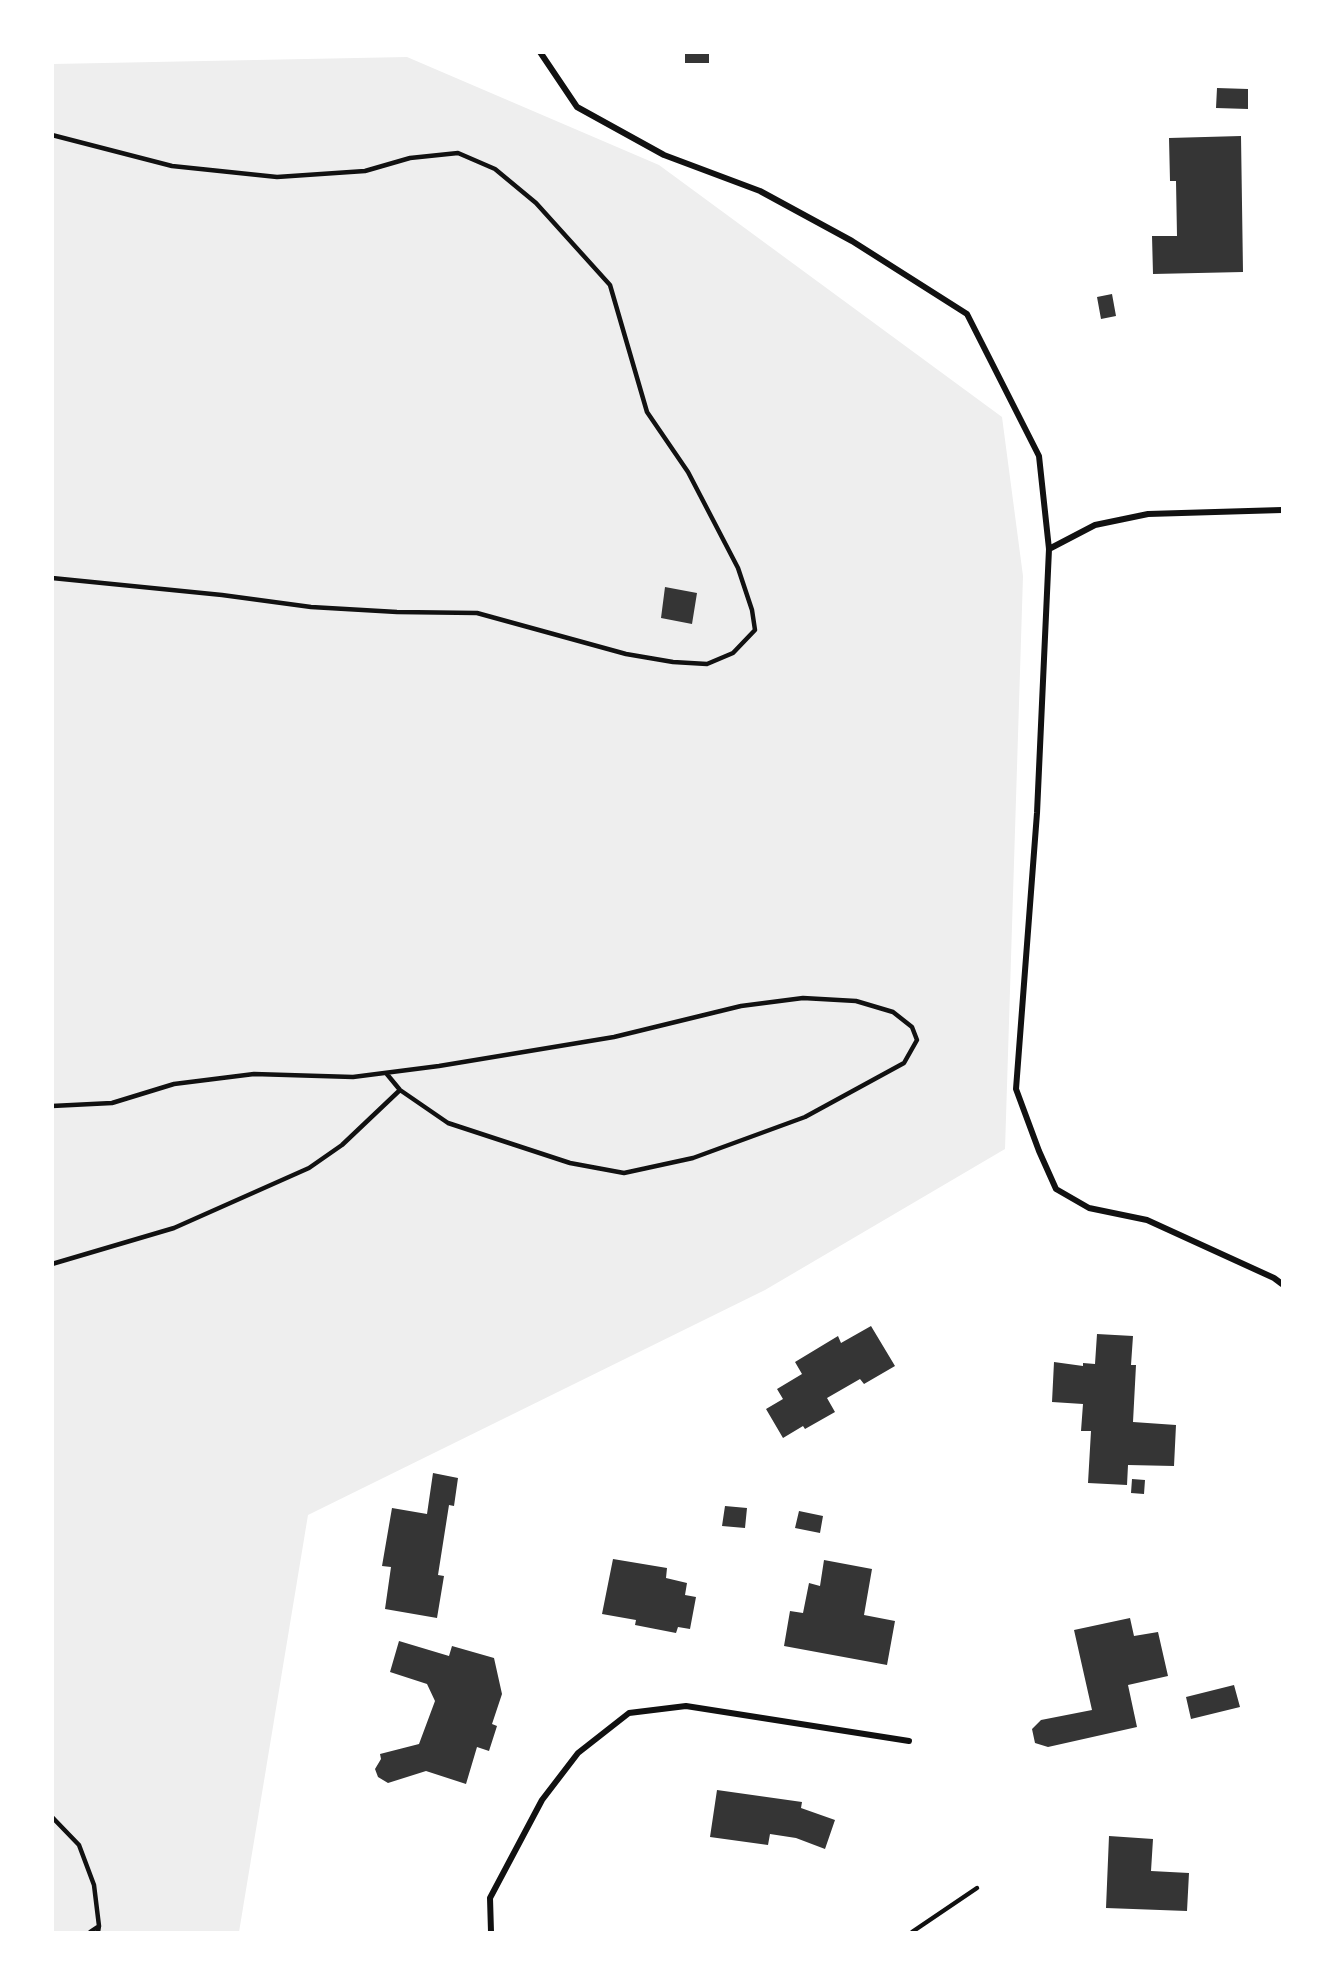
<!DOCTYPE html>
<html>
<head>
<meta charset="utf-8">
<style>
  body { margin:0 }
  #map { position:relative; width:1335px; height:1985px; overflow:hidden; background:#fff; font-family:"DM Sans",sans-serif }
  canvas { display:block }
  .frame { position:absolute; inset:0; border:54px solid #fff; pointer-events:none }
</style>
</head>
<body>
<div id="map">
<canvas width="1335" height="1985"></canvas>
<div class="frame"></div>
</div>
<script>
const c = document.querySelector('canvas').getContext('2d');
c.lineJoin = 'round';
function fillPath(path, color) { c.fillStyle = color; c.fill(path, 'evenodd'); }
const poly = rows => new Path2D(rows.map(r => 'M' + r).join(''));
function stroke(path, color, width, dash) { c.strokeStyle = color; c.lineWidth = width; c.lineCap = dash ? 'butt' : 'round'; c.setLineDash(dash || []); c.stroke(path); }
fillPath(poly([
  [407,57,659,165,1002,417,1023,576,1005,1149,765,1290,308,1515,239,1932,53,1932,53,64]
]), '#eee');
fillPath(poly([
  [685,52,709,52,709,63,685,63],
  [1217,88,1248,89,1248,109,1216,108],
  [1241,136,1243,272,1153,274,1152,236,1177,236,1176,181,1170,181,1169,138],
  [1112,294,1116,316,1101,319,1097,297],
  [665,587,697,593,692,624,661,618],
  [871,1326,895,1366,864,1384,860,1379,827,1398,835,1412,805,1429,803,1426,783,1438,766,1409,783,1399,777,1389,802,1374,795,1362,838,1336,841,1343],
  [1097,1334,1133,1336,1131,1365,1136,1365,1133,1422,1176,1425,1174,1466,1128,1465,1127,1485,1088,1483,1091,1431,1081,1431,1083,1404,1052,1402,1054,1362,1083,1366,1083,1363,1095,1364],
  [433,1473,458,1478,454,1506,449,1505,438,1575,444,1576,437,1618,385,1609,391,1567,382,1566,392,1508,427,1514],
  [1132,1479,1145,1480,1144,1494,1131,1493],
  [725,1506,747,1508,745,1528,722,1526],
  [799,1511,823,1516,820,1533,795,1528],
  [613,1559,667,1568,666,1578,687,1583,685,1595,696,1597,690,1629,678,1627,676,1633,635,1625,636,1620,602,1614],
  [824,1560,872,1569,864,1615,895,1621,887,1665,784,1646,790,1611,803,1613,809,1583,820,1586],
  [1130,1618,1134,1636,1158,1632,1168,1676,1128,1685,1137,1727,1048,1747,1035,1743,1032,1729,1041,1720,1092,1710,1074,1630],
  [399,1641,449,1656,452,1646,494,1658,502,1694,492,1724,497,1726,489,1751,477,1747,466,1784,426,1771,388,1783,378,1777,375,1769,381,1759,380,1754,419,1744,435,1701,427,1684,390,1672],
  [1234,1685,1240,1707,1191,1719,1186,1697],
  [717,1790,802,1802,801,1808,835,1820,825,1849,796,1838,770,1834,768,1845,710,1837],
  [1109,1836,1153,1839,1151,1871,1189,1873,1187,1911,1106,1908]
]), '#353535');
stroke(poly([
  [52,135,172,166,277,177,365,171,410,158,458,153,495,169,536,203,610,285,647,412,688,472,738,568,752,610,755,630,733,653,707,664,673,662,626,654,477,613,397,612,311,607,222,595,52,578],
  [52,1106,112,1103,174,1084,254,1074,353,1077,439,1066,614,1037,741,1006,803,998,856,1001,893,1012,912,1027,917,1040,904,1063,805,1117,693,1158,624,1173,570,1163,448,1123,400,1090,386,1073],
  [52,1264,174,1228,309,1168,342,1145,400,1090],
  [52,1817,79,1845,94,1885,99,1926,98,1932],
  [90,1932,99,1926],
  [912,1932,977,1888]
]), '#111', 4.5);
stroke(poly([
  [540,52,577,107,664,155,760,191,852,241,967,314,1039,456,1049,549,1037,813,1016,1089,1039,1151,1056,1189,1089,1208,1147,1220,1274,1278,1282,1284],
  [1049,549,1095,525,1148,514,1282,510],
  [491,1932,490,1898,542,1800,578,1753,629,1713,686,1706,909,1741]
]), '#111', 6);
</script>
</body>
</html>
